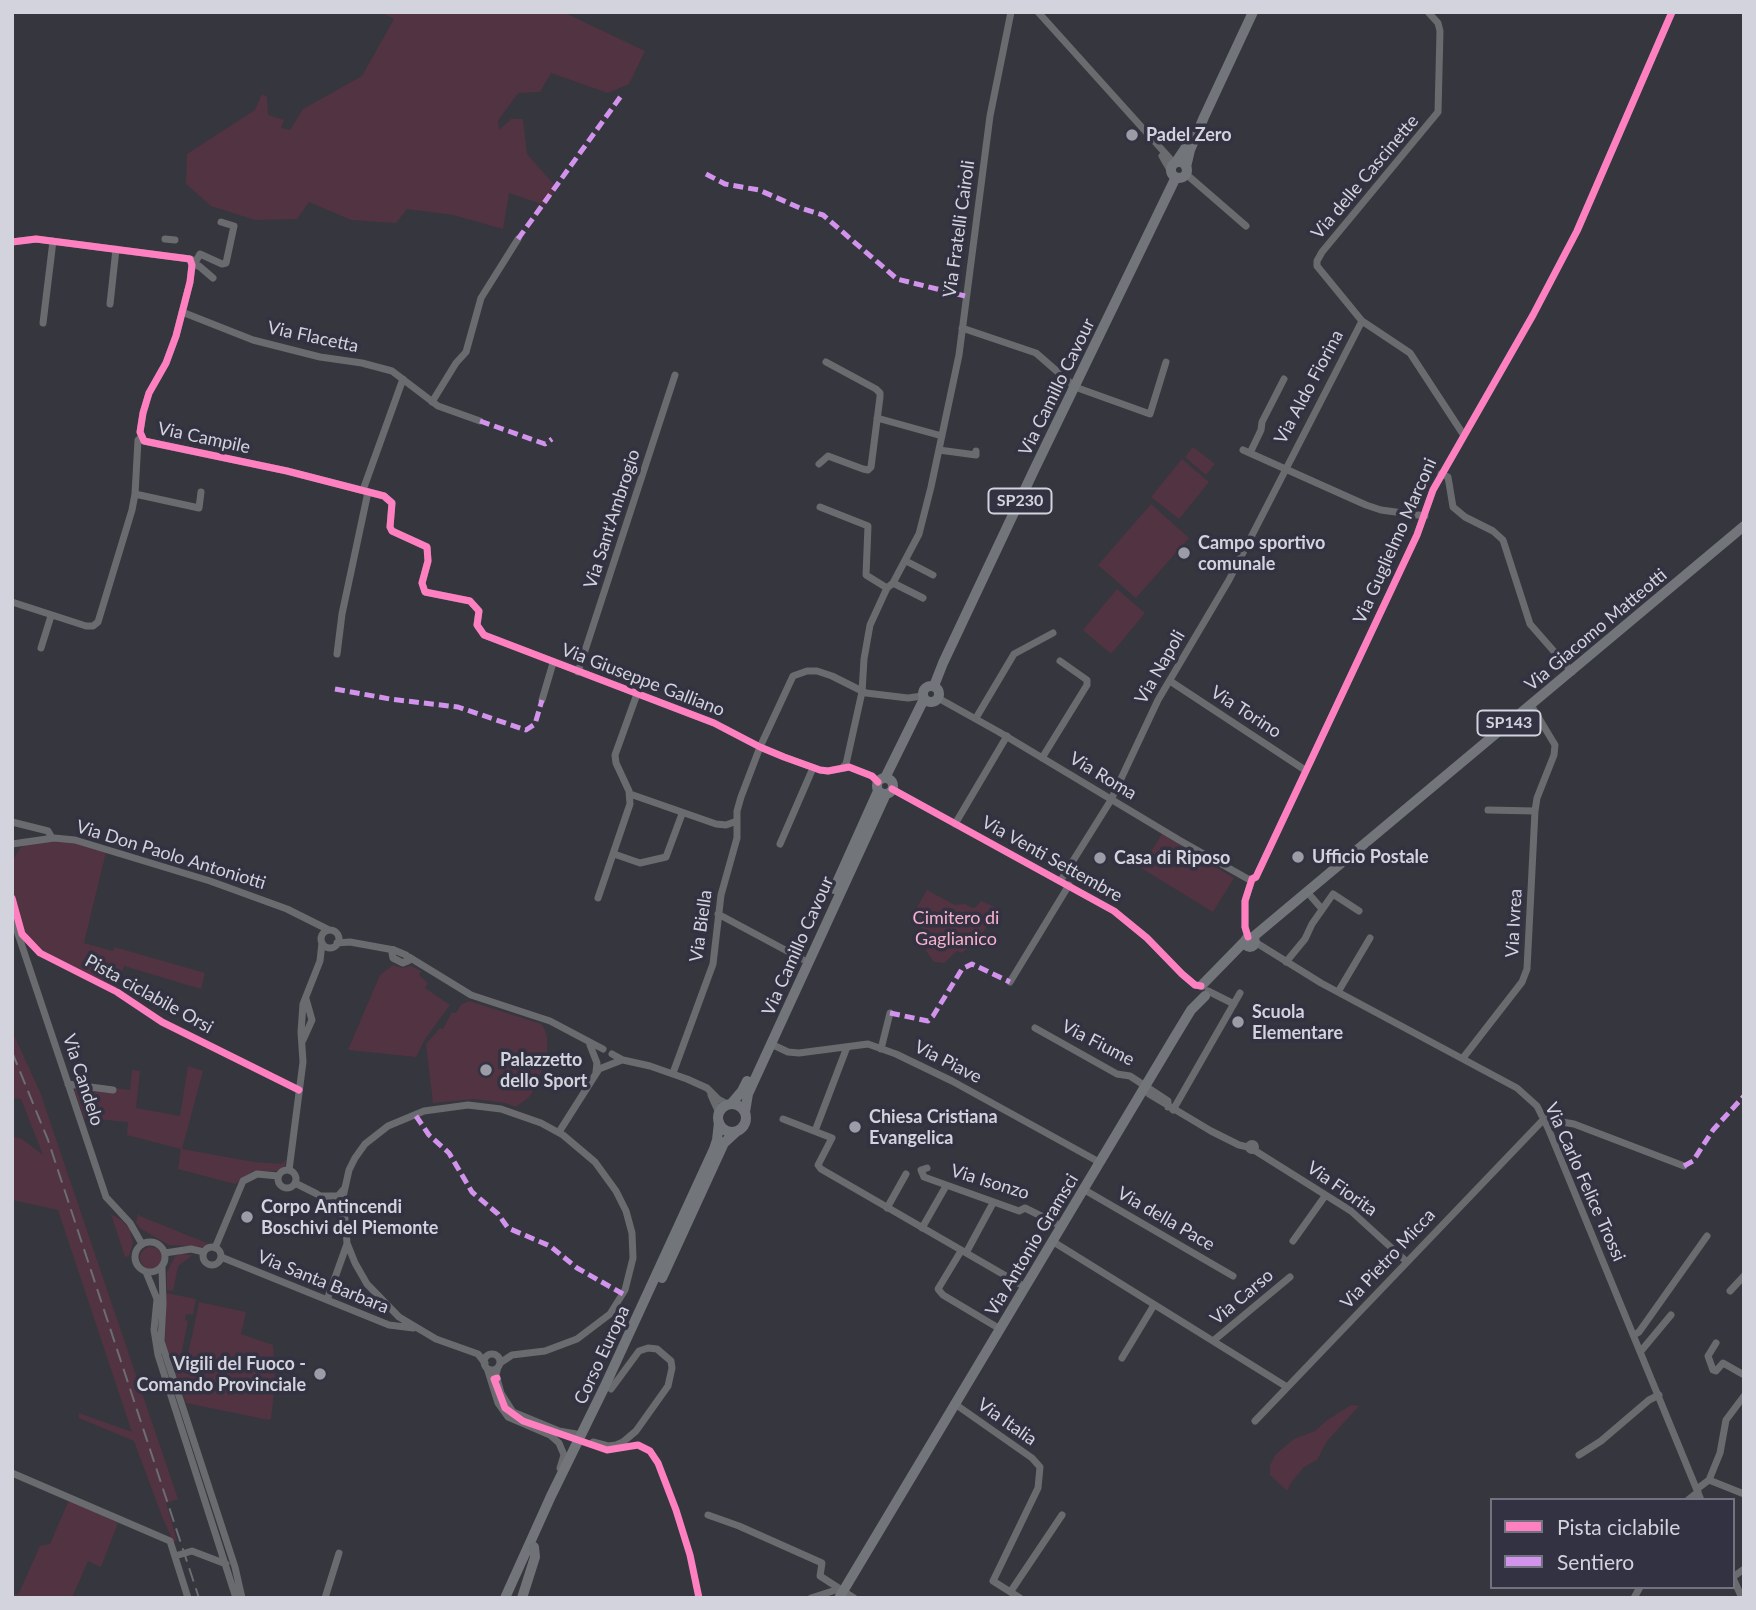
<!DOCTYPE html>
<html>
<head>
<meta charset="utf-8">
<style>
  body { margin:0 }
  #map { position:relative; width:1756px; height:1610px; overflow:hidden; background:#36363e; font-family:Lato,sans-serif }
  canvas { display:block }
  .frame { position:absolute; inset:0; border:14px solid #d2d3dd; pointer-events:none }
  .legend { position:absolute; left:1490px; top:1498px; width:245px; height:91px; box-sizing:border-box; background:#323242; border:2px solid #727280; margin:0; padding:9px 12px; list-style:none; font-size:21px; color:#d2d3dd }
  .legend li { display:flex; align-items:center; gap:14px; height:35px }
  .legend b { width:35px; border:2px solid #727280 }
</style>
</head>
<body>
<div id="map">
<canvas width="1756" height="1610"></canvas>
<div class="frame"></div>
<ul class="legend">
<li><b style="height:9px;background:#ff80c0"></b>Pista ciclabile</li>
<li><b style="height:9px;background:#d193ec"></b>Sentiero</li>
</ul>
</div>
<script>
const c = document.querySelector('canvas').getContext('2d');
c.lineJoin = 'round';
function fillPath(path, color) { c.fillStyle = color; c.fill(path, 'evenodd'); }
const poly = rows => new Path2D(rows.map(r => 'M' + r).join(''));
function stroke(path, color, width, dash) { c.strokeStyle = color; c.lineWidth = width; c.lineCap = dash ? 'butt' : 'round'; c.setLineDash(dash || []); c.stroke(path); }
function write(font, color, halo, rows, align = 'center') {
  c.font = font + ' Lato,sans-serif'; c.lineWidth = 7; c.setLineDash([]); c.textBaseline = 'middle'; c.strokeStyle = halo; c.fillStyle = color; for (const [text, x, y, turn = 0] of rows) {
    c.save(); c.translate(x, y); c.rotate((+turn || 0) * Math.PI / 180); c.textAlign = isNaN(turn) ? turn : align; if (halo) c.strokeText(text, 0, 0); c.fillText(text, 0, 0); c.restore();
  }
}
fillPath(poly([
  [380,12,563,12,645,51,629,84,608,93,551,73,540,92,518,93,498,121,499,130,511,119,523,119,527,154,557,188,545,205,509,193,503,229,453,215,407,209,396,223,351,220,309,202,297,219,255,220,211,206,186,184,187,154,255,110,262,94,267,97,268,115,284,120,281,128,290,130,303,109,362,76,394,19],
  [1193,447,1215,464,1206,475,1185,457],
  [1182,459,1209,482,1179,519,1151,497],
  [1151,504,1189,538,1136,598,1098,565],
  [1117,589,1145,613,1111,654,1083,630],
  [1162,834,1234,878,1213,912,1141,868],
  [47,841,75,842,106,852,84,943,113,951,114,947,205,973,201,989,124,966,116,989,40,951,24,935,12,891,12,861,21,847],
  [927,890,955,905,966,904,972,908,976,907,981,901,999,909,971,949,968,948,962,953,957,951,944,963,934,962,926,951,927,945,934,936,909,921],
  [393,965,402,968,411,966,421,971,419,975,428,983,425,988,450,1005,425,1039,416,1057,348,1050,380,975],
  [469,1001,541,1024,544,1028,547,1037,547,1053,536,1087,529,1097,516,1107,505,1103,474,1099,433,1103,426,1044,440,1028,443,1029,452,1012,456,1013,461,1005],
  [12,1031,40,1092,178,1499,166,1503,177,1541,173,1541,163,1519,134,1441,79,1418,79,1413,132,1432,58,1210,12,1200,12,1136,22,1139,43,1155,21,1099,12,1098],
  [188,1066,203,1071,182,1149,254,1162,281,1164,286,1160,285,1166,276,1171,253,1171,235,1184,178,1169,181,1149,127,1135,128,1122,84,1118,75,1092,76,1083,130,1090,132,1070,140,1071,136,1108,180,1116],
  [111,1214,123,1221,130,1230,133,1243,129,1256,125,1257],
  [138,1214,140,1216,209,1244,204,1247,169,1245,141,1229,136,1223],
  '140 1258a11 11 0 1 1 22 0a11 11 0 1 1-22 0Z',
  [181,1254,193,1255,178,1266,173,1291,167,1290,167,1272,175,1256],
  [166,1293,196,1299,193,1315,186,1314,185,1320,188,1321,180,1360,185,1362,185,1369,199,1302,246,1312,241,1334,273,1345,275,1385,271,1418,269,1420,186,1403,165,1343],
  [1351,1405,1359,1406,1327,1441,1317,1460,1304,1467,1290,1484,1287,1491,1270,1475,1270,1465,1276,1454,1294,1439,1315,1431,1326,1421],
  [69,1500,118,1523,101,1567,88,1561,72,1598,12,1598,12,1593,18,1595,40,1546,50,1544]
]), '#523341');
stroke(poly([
  [1038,12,1174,163],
  [1428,12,1438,23,1440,31,1438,112,1322,252,1317,261,1317,266,1362,321,1410,353,1463,434],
  [1162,156,1170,170],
  [1186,174,1246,226],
  [165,239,175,240],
  [12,242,36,239,190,259,192,265,190,282,176,336,166,363,149,393,143,413,140,432,144,441,287,471,384,496,392,503,390,527,392,531,427,547,428,561,422,583,425,592,470,601,479,611,477,625,484,635,714,723,760,747,784,757,820,770,828,771,849,767,872,776,878,782],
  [190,259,196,261,200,254,222,264,226,263,234,226,221,222],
  [192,265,199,266,213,278],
  [110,304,116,249],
  [182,312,253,340,320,357,362,363,392,371,438,406,480,421],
  [43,323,53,241],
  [962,328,1036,353,1075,387,1150,414,1166,362],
  [432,402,456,363,466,352,481,298,518,239],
  [877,418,942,436],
  [939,450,976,455,976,451],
  [1243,450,1366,505,1381,510,1425,516],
  [1250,453,1261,430,1262,422,1284,379],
  [819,464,828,456,863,469,868,470,871,467,880,397,880,393,876,389,826,362],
  [1441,474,1448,477,1453,507,1465,517,1493,531,1503,540,1530,624,1572,672],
  [363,490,403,379],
  [135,494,199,508,201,492],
  [820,507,868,526,866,575,887,588],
  [906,561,933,575],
  [893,583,923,598],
  [12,602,86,626,93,626,98,622,132,510,135,494,138,440,141,438],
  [41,648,51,616],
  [337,654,342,614,368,492],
  [578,672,675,375],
  [1170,681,1305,770],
  [938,698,999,732,1179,840,1248,879,1252,879],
  [542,700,553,663],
  [976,718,1014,654,1053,633],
  [1042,758,1087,685,1087,680,1060,661],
  [842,768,846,764,862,692,864,659,870,625,887,588,893,583,919,534,931,487,959,355,990,116,1011,12],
  [892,789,1114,911,1147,938,1182,974,1195,985,1201,986],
  [630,794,716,824,726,825,737,821],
  [1488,810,1535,811],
  [12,822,48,831,52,838],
  [955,824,1007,736],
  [12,844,54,838,75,840,210,881,287,909,329,930],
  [780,844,813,768],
  [614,854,640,863,666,857,682,814],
  [1061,880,1111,800,1158,700,1229,580,1362,321],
  [1308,893,1322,909],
  [598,898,630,804,629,791,616,763,615,755,637,694],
  [718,914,802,959],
  [12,916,106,1197,130,1223,142,1244],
  '321 939a9 9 0 1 1 18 0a9 9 0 1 1-18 0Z',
  [1248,937,1245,927,1245,901,1252,879,1256,877,1417,535,1433,490,1533,315,1577,231,1672,12],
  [1255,942,1321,983,1517,1088,1537,1106,1548,1128,1701,1500],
  [337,943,350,942,394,950],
  [394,950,406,955,408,961,403,963,393,958,392,953,394,950],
  [409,957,471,995,550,1021,603,1049],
  [1286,962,1305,939,1312,924,1333,894,1359,911],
  [1010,982,1069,885],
  [1208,991,1234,1004],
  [1338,992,1370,938],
  [1035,1028,1117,1074,1130,1076,1168,1101,1168,1107],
  [303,1040,312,1020,306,999],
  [771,1044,788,1052,799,1053,868,1044,896,1054,952,1081,1099,1162],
  [590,1045,597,1063,596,1072],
  [881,1049,890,1013],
  [612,1054,623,1060,650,1066,687,1079,707,1088,718,1099,727,1104],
  [1463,1058,1522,982,1527,969,1535,811,1537,798,1554,755,1555,745,1531,705],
  [673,1073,713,964,721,895,737,838,737,811,741,797,760,747,793,676,807,671,817,671,832,676,866,693,908,698,922,696],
  [68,1084,113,1090],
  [1149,1094,1211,1131,1239,1145,1248,1147],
  [711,1095,719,1113],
  [1173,1110,1240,993],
  [783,1119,832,1138,818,1165,821,1169,1025,1287],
  [815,1131,847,1047],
  [559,1132,599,1069,622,1060],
  '1248.5 1147a3.5 3.5 0 1 1 7 0a3.5 3.5 0 1 1-7 0Z',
  [1254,1150,1351,1211,1407,1262],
  [927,1168,921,1170,924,1177,1019,1211,1025,1208,1061,1226],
  [289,1170,303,1062,301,1032,303,1004,320,961,322,943],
  '278 1179a9 9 0 1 1 18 0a9 9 0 1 1-18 0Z',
  [295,1183,317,1194,338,1209,343,1215],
  [1083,1189,1233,1276],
  [321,1196,338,1196,344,1189],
  [887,1208,906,1174],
  [922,1228,946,1186],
  [1052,1241,1287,1387],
  [1293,1241,1325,1196],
  '135 1257a15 15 0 1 1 30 0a15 15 0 1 1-30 0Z',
  '203 1256a9 9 0 1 1 18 0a9 9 0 1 1-18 0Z',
  [215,1248,243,1181,257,1174,278,1176],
  [961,1251,938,1289,943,1295,1000,1329],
  [165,1253,191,1249,204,1252],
  [966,1253,993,1203],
  [221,1257,389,1325,413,1328],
  [162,1268,163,1304,161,1341,235,1567,242,1598],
  [146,1272,157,1299,154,1330,158,1355,236,1598],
  [1730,1291,1744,1276],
  [327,1300,347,1244],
  [1634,1335,1639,1332,1707,1236],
  [1213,1341,1290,1277],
  [1716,1343,1708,1356,1713,1370,1716,1371,1723,1363,1744,1375],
  [1641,1351,1671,1315],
  '484 1362a8 8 0 1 1 16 0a8 8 0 1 1-16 0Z',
  [1122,1358,1154,1305],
  [485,1363,478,1354,436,1339,399,1317,367,1284,355,1263,347,1243,343,1197,349,1170,355,1158,365,1144,388,1126,424,1111,468,1105,501,1109,541,1123,563,1135,595,1162,616,1191,626,1211,632,1233,633,1258,625,1290,610,1314,577,1339,545,1351,512,1355,500,1363],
  [498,1367,496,1375,501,1393,513,1412,559,1431,576,1434],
  [487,1368,498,1403,508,1417,550,1435,559,1443,564,1455,560,1468],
  [955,1404,1032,1458,1040,1467,1038,1488,993,1581,1020,1598],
  [1255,1421,1544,1119,1574,1124,1684,1166],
  [593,1442,608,1446,616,1445,623,1442,636,1431,668,1386,672,1368,671,1361,657,1349,648,1348,639,1351,611,1389],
  [1579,1455,1601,1441,1649,1400,1659,1395],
  [12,1473,170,1541,188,1598],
  [1709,1480,1744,1494],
  [1697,1489,1709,1480,1720,1453,1726,1420,1744,1396],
  [1688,1500,1698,1492],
  [708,1515,739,1526,822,1563,820,1576,854,1598],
  [175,1556,192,1551,226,1564],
  [1733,1577,1744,1569],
  [1733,1578,1742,1598],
  [1011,1591,1062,1515],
  [325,1598,339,1553],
  [811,1598,839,1589],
  [1634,1598,1640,1587]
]), '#696b6e', 7);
stroke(poly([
  '1171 170a8 8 0 1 1 16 0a8 8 0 1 1-16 0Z',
  [1176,162,1188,144],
  [1186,167,1190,150,1204,117,1253,12],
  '923 694a8 8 0 1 1 16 0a8 8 0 1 1-16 0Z',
  [934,686,943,663,1035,468,1176,177],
  '877 786a8 8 0 1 1 16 0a8 8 0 1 1-16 0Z',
  [885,778,924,699],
  [834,889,878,791],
  '1245 942a5 5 0 1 1 10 0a5 5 0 1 1-10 0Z',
  [1253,937,1744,526],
  [1202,985,1245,941],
  [731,1104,742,1091,747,1081],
  '718 1118a14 14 0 1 1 28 0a14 14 0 1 1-28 0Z',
  [745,1112,748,1094,886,794],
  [662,1278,724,1143,737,1131],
  [505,1598,551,1496,604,1388,714,1149,717,1140,719,1122],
  [839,1598,1174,1038,1191,1010,1205,996]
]), '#72757a', 10);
stroke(poly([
  [522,1598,535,1557,534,1547]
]), '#707277', 10);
stroke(poly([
  [12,1052,48,1140,199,1598]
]), '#6c6d72', 2, [14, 7]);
stroke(poly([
  [706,174,725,184,759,190,800,208,823,215,897,279,965,296],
  [518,239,621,96],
  [480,421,545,444,552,439],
  [335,689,390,699,458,707,526,730,535,724,542,700],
  [890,1013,928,1021,933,1016,962,969,972,964,1010,982],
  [416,1116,429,1135,449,1153,472,1192,498,1214,508,1228,550,1246,577,1268,623,1294],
  [1684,1166,1693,1161,1713,1130,1744,1096]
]), '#d193ec', 5, [10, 5]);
stroke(poly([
  [12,242,36,239,190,259,192,265,190,282,176,336,166,363,149,393,143,413,140,432,144,441,287,471,384,496,392,503,390,527,392,531,427,547,428,561,422,583,425,592,470,601,479,611,477,625,484,635,714,723,760,747,784,757,820,770,828,771,849,767,872,776,878,782],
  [892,789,1114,911,1147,938,1182,974,1195,985,1201,986],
  [12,898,22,934,40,953,117,992,162,1022,299,1090],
  [1248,937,1245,927,1245,901,1252,879,1256,877,1417,535,1433,490,1533,315,1577,231,1672,12],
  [497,1378,494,1379,505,1408,523,1421,607,1450,638,1445,650,1451,658,1463,676,1510,690,1555,699,1598]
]), '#ff80c0', 7);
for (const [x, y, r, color] of [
  [1132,135,7,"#9b9ca5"],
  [1184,553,7,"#9b9ca5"],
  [1298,857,7,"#9b9ca5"],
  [1100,858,7,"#9b9ca5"],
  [1238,1022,7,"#9b9ca5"],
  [486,1070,7,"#9b9ca5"],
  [855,1127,7,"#9b9ca5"],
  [247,1217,7,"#9b9ca5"],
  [320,1374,7,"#9b9ca5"]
]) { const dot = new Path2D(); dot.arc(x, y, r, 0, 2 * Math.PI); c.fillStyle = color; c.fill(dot); stroke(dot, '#323242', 2.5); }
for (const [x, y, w] of [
  [1020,501,63],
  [1509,723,63]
]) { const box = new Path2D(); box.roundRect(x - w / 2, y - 12.5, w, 25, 5); c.fillStyle = '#323242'; c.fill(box); stroke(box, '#d2d3dd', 2); }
write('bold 16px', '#d2d3dd', null, [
  ["SP230",1020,501],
  ["SP143",1509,723]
]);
write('bold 18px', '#d2d3dd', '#323242', [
  ["Padel Zero",1146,135],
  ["Campo sportivo",1198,543],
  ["comunale",1198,564],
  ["Ufficio Postale",1312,857],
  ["Casa di Riposo",1114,858],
  ["Scuola",1252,1012],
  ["Elementare",1252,1033],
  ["Palazzetto",500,1060],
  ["dello Sport",500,1081],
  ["Chiesa Cristiana",869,1117],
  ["Evangelica",869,1138],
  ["Corpo Antincendi",261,1207],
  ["Boschivi del Piemonte",261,1228],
  ["Vigili del Fuoco -",306,1364,"right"],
  ["Comando Provinciale",306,1385,"right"]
], 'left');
write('18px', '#d2d3dd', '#323242', [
  ["Via delle Cascinette",1365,177,-50],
  ["Via Fratelli Cairoli",959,229,-82],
  ["Via Flacetta",313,337,12],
  ["Via Camillo Cavour",1057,387,-64],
  ["Via Aldo Fiorina",1309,387,-62],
  ["Via Campile",204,438,12],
  ["Via Sant'Ambrogio",612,519,-72],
  ["Via Guglielmo Marconi",1395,541,-66],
  ["Via Giacomo Matteotti",1596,630,-40],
  ["Via Napoli",1160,667,-60],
  ["Via Giuseppe Galliano",643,680,21],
  ["Via Torino",1246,712,33],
  ["Via Roma",1103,776,31],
  ["Via Don Paolo Antoniotti",171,855,17],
  ["Via Venti Settembre",1052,859,29],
  ["Via Ivrea",1514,923,-87],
  ["Via Biella",701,926,-82],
  ["Via Camillo Cavour",798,946,-66],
  ["Pista ciclabile Orsi",149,994,29],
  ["Via Fiume",1098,1043,27],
  ["Via Piave",948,1062,27],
  ["Via Candelo",83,1080,72],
  ["Via Isonzo",990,1182,17],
  ["Via Carlo Felice Trossi",1585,1182,66],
  ["Via Fiorita",1342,1189,35],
  ["Via della Pace",1166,1219,30],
  ["Via Antonio Gramsci",1032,1245,-59],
  ["Via Pietro Micca",1388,1259,-47],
  ["Via Santa Barbara",323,1282,22],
  ["Via Carso",1242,1297,-40],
  ["Corso Europa",602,1355,-65],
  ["Via Italia",1007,1422,35]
]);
write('18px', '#f8b1cc', '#323242', [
  ["Cimitero di",956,918],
  ["Gaglianico",956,939]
]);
</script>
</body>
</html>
